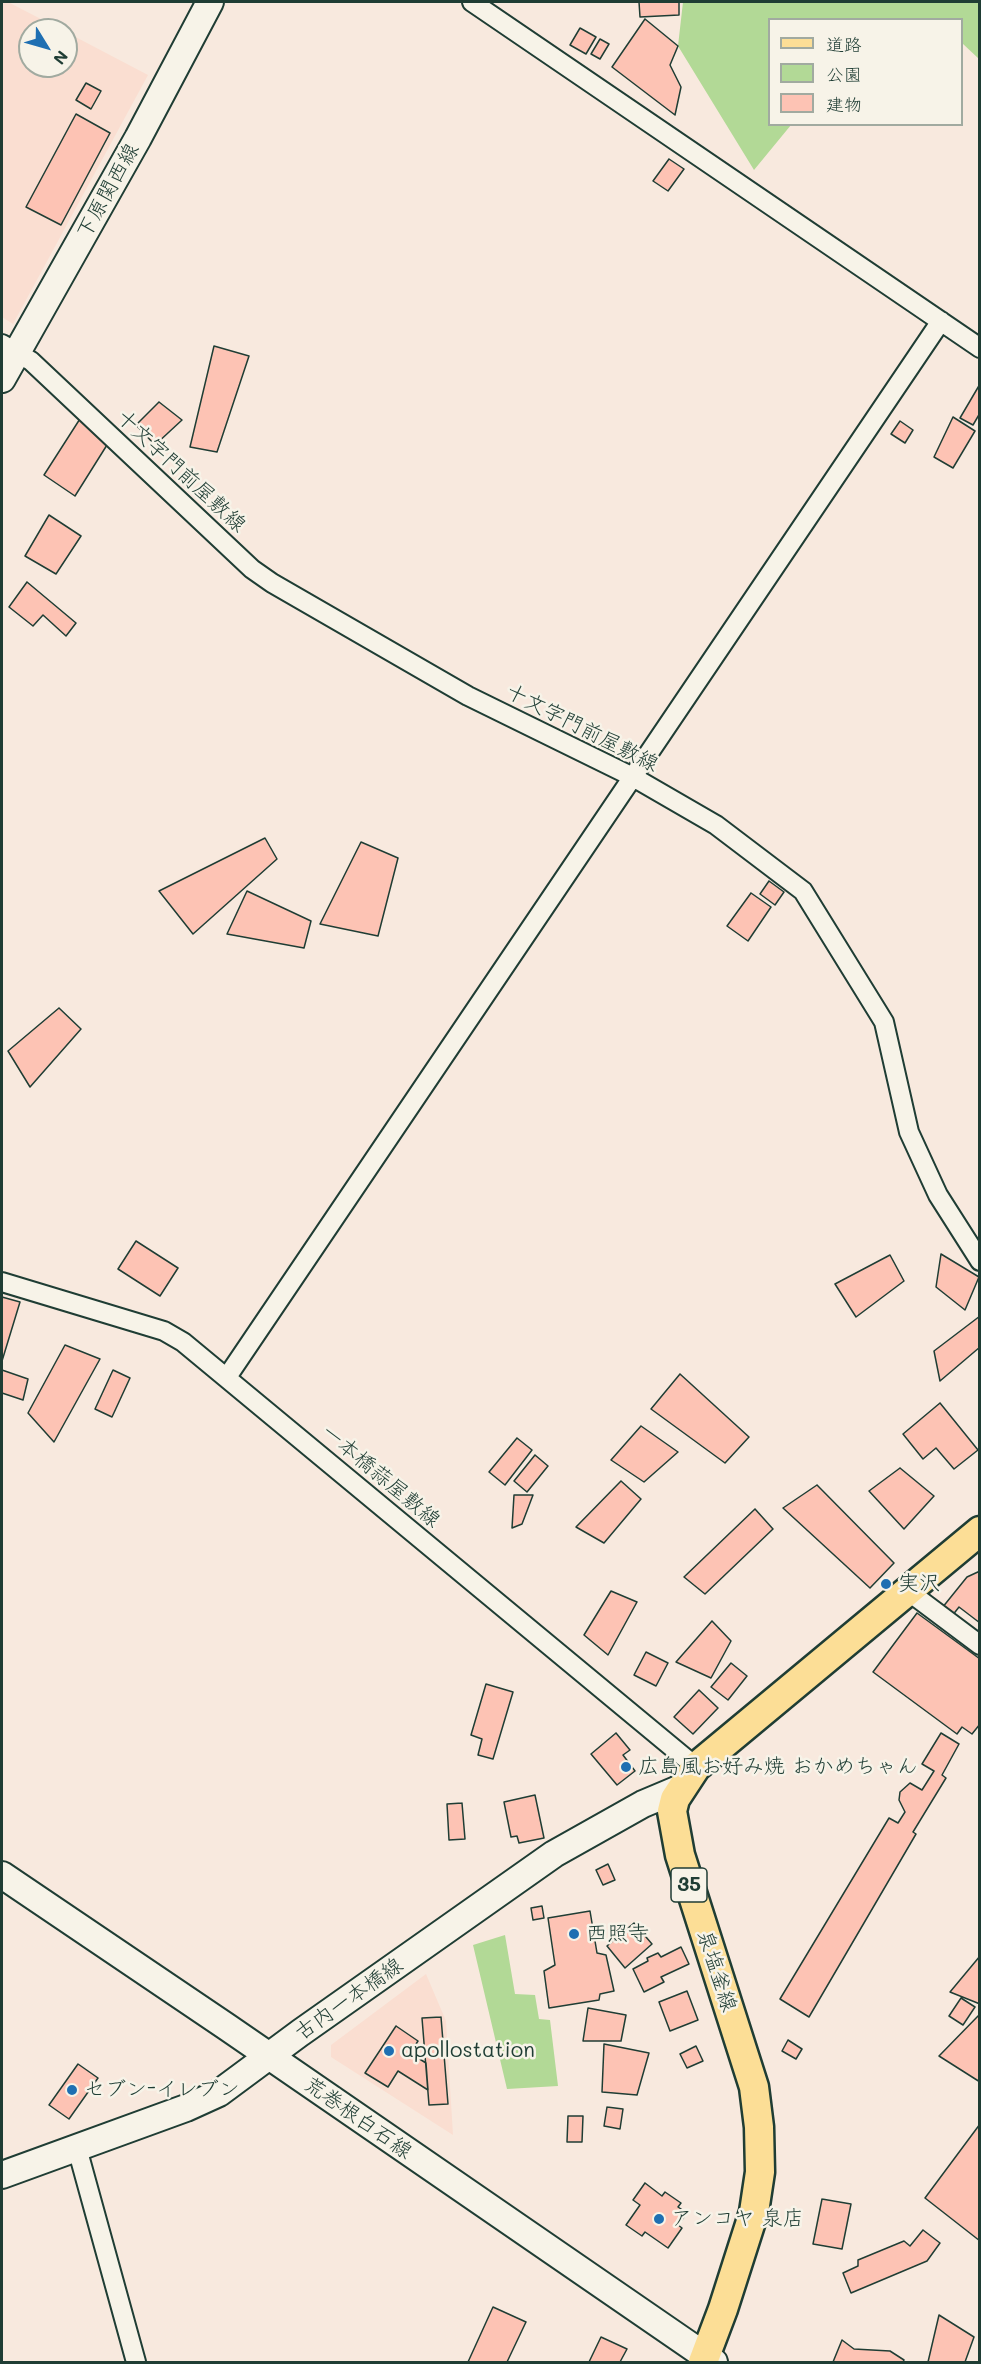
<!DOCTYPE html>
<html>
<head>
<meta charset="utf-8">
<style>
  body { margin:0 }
  #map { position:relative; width:981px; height:2364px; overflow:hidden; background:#f8e9de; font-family:Mali,"Klee One",sans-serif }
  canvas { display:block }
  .frame { position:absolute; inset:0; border:3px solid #1f3d34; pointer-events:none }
  .legend { position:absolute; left:768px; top:18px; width:195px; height:108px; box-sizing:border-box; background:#f7f3e8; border:2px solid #a1aaa0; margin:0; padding:8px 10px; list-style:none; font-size:18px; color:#1f3d34 }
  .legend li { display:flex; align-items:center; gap:12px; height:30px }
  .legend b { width:30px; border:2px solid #a1aaa0 }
  .north { position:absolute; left:18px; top:18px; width:60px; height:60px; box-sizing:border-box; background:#f7f3e8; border:2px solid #a1aaa0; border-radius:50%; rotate:127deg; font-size:16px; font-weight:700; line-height:24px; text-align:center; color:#1f3d34 }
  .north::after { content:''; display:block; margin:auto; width:21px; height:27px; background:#1f6fb2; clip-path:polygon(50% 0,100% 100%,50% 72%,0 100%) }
</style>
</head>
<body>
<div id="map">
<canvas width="981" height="2364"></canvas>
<div class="frame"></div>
<ul class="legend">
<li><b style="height:8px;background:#fcde96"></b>道路</li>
<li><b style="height:16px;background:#b2d996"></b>公園</li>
<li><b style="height:16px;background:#fdc3b4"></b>建物</li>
</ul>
<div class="north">N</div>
</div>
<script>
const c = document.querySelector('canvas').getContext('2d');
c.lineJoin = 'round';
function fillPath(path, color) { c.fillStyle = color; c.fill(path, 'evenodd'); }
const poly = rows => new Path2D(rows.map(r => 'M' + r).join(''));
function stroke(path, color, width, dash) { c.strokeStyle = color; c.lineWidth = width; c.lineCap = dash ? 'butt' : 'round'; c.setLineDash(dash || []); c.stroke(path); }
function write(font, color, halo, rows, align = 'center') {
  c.font = font + ' Mali,"Klee One",sans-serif'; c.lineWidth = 5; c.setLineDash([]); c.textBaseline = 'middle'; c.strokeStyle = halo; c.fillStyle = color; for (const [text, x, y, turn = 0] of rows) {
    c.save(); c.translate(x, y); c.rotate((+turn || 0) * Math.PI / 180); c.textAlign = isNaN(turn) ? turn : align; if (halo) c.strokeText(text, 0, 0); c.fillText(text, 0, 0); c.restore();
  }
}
fillPath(poly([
  [2,2,8,2,62,30,30,30,30,66,66,66,66,32,148,75,13,324,2,317],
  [426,1974,446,2021,453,2135,331,2057,331,2045]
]), '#faded1');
fillPath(poly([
  [683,2,979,2,979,59,962,43,962,20,770,20,770,124,791,125,754,170,678,46],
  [505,1935,515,1994,535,1995,539,2019,550,2020,558,2086,507,2089,473,1945]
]), '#b2d996');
const building = poly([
  [639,2,679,2,679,15,640,17,639,2],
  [645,19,678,46,670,65,681,87,675,115,612,67,645,19],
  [580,28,596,37,586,54,570,45,580,28],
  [600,39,609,44,600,59,591,54,600,39],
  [86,83,101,91,91,109,76,100,86,83],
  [76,114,110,133,61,225,26,207,76,114],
  [669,159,684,169,668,191,653,181,669,159],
  [214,346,249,356,217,452,190,447,214,346],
  [980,384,980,413,973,425,960,418,980,384],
  [159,402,182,420,155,445,136,425,159,402],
  [85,411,112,437,75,496,44,475,85,411],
  [953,417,975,431,953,468,934,457,953,417],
  [900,421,913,430,905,443,891,434,900,421],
  [49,515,81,536,56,574,25,556,49,515],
  [27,582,76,623,66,636,43,615,33,626,9,607,27,582],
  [265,838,277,859,193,934,159,891,265,838],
  [361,842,398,858,378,936,320,924,361,842],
  [769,881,784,892,775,905,760,894,769,881],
  [247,891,311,921,304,948,227,934,247,891],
  [751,893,771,907,748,941,727,926,751,893],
  [59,1008,81,1029,30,1087,8,1051,59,1008],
  [136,1241,178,1268,160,1296,118,1269,136,1241],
  [941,1254,979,1277,965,1310,936,1287,941,1254],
  [890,1255,904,1281,856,1317,835,1284,890,1255],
  [2,1297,20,1302,2,1361,2,1297],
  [980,1316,980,1347,940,1381,934,1351,980,1316],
  [65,1345,100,1359,54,1442,28,1413,65,1345],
  [2,1370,28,1379,23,1400,2,1393,2,1370],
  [113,1370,130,1378,112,1417,95,1409,113,1370],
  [680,1374,749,1437,725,1463,651,1409,680,1374],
  [940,1403,978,1450,954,1469,936,1448,923,1459,903,1434,940,1403],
  [641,1426,678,1452,644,1482,611,1460,641,1426],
  [517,1438,532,1450,505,1485,489,1472,517,1438],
  [535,1455,548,1466,527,1492,514,1481,535,1455],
  [900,1468,934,1496,904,1529,869,1491,900,1468],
  [621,1481,641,1499,604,1543,576,1527,621,1481],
  [817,1485,894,1563,870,1588,783,1508,817,1485],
  [514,1495,533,1495,522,1524,512,1528,514,1495],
  [755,1509,773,1529,705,1594,684,1577,755,1509],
  [980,1571,980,1623,959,1607,952,1616,942,1608,967,1577,980,1571],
  [611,1591,637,1602,608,1655,584,1635,611,1591],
  [917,1613,980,1659,980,1724,972,1734,962,1727,957,1734,873,1672,917,1613],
  [712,1621,731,1641,711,1678,676,1662,712,1621],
  [646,1652,668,1663,656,1686,634,1675,646,1652],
  [731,1663,747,1676,728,1700,711,1687,731,1663],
  [486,1684,513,1692,493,1759,478,1755,482,1739,471,1735,486,1684],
  [699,1690,718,1708,693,1734,674,1717,699,1690],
  [616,1733,630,1750,623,1755,635,1771,617,1785,591,1754,616,1733],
  [941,1733,959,1744,942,1775,946,1778,913,1832,916,1834,809,2017,780,1999,889,1818,898,1823,905,1812,899,1800,900,1792,910,1783,922,1790,934,1771,922,1764,941,1733],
  [535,1795,544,1838,519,1843,517,1836,511,1837,504,1802,535,1795],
  [462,1803,465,1839,449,1840,447,1804,462,1803],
  [608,1864,615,1880,603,1885,596,1870,608,1864],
  [542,1906,544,1918,533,1920,531,1908,542,1906],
  [590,1911,597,1953,606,1955,614,1991,600,1994,599,2000,549,2008,544,1971,555,1965,548,1918,590,1911],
  [634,1923,652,1944,625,1968,607,1946,634,1923],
  [681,1947,689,1964,661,1977,664,1982,644,1992,633,1969,648,1961,647,1958,658,1953,661,1957,681,1947],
  [980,1956,980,2004,950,1992,980,1956],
  [687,1991,698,2020,670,2031,659,2002,687,1991],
  [961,1998,975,2007,963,2025,949,2016,961,1998],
  [588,2008,626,2015,621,2041,583,2041,588,2008],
  [980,2014,980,2082,939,2056,980,2014],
  [441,2017,448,2104,429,2105,422,2018,441,2017],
  [396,2026,418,2041,410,2053,426,2063,428,2090,398,2071,388,2087,365,2073,396,2026],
  [788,2040,802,2049,796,2059,782,2051,788,2040],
  [604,2044,649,2053,637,2095,602,2092,604,2044],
  [696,2046,703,2061,687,2068,680,2054,696,2046],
  [78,2064,98,2078,69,2119,49,2105,78,2064],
  [607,2107,623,2109,620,2129,604,2126,607,2107],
  [568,2116,583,2116,582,2142,567,2142,568,2116],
  [980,2124,980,2241,925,2198,980,2124],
  [645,2183,662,2196,665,2192,681,2203,678,2207,687,2213,678,2225,682,2228,668,2248,645,2232,642,2236,626,2225,640,2205,633,2200,645,2183],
  [822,2199,851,2204,842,2249,813,2244,822,2199],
  [923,2230,940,2243,927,2261,851,2293,843,2273,858,2266,858,2260,904,2241,910,2246,923,2230],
  [493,2307,526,2322,507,2362,468,2362,493,2307],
  [939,2315,974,2337,965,2362,928,2362,939,2315],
  [601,2337,627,2349,620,2362,589,2362,601,2337],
  [842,2340,854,2349,890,2351,904,2360,903,2362,833,2362,842,2340]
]);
fillPath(building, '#fdc3b4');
stroke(building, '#1f3d34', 1.5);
const street = poly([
  [472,2,980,348],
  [2,344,31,361,252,569,272,583,468,696,633,777,716,825,803,891,884,1022,909,1132,938,1195,980,1261],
  [2,1282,164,1331,183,1342,696,1767],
  [227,1377,941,321],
  [908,1591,980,1645],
  [77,2148,136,2362]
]);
const secondary = poly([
  [2,379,138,138,210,2],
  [2,1875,227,2027,714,2362],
  [2,2175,186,2108,219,2093,300,2033,554,1854,643,1804,681,1788]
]);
const primary = poly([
  [703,2362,723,2309,754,2212,760,2172,759,2127,754,2087,680,1855,672,1811,675,1799,696,1767,980,1531]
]);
stroke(street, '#1f3d34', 22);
stroke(secondary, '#1f3d34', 30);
stroke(primary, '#1f3d34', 33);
stroke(street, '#f7f3e8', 18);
stroke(secondary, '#f7f3e8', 26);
stroke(primary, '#fcde96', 28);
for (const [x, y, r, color] of [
  [886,1584,6,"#1f6fb2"],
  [626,1767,6,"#1f6fb2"],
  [574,1934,6,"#1f6fb2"],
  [389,2051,6,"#1f6fb2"],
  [72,2090,6,"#1f6fb2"],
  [659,2219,6,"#1f6fb2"]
]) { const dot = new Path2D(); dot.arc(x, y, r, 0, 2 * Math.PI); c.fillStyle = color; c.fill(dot); stroke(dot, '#f7f3e8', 2); }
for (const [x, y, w] of [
  [689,1885,36]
]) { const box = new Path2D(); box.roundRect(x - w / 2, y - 17, w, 34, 4.5); c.fillStyle = '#f7f3e8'; c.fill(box); stroke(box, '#1f3d34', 1.5); }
write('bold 20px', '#1f3d34', null, [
  ["35",689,1885]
]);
write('21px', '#1f3d34', '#f7f3e8', [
  ["下原関西線",108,191,-61],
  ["十文字門前屋敷線",181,471,43],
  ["十文字門前屋敷線",582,728,27],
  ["一本橋蒜屋敷線",381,1476,40],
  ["泉塩釜線",717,1971,72],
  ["古内一本橋線",349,1999,-35],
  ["荒巻根白石線",358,2118,35]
]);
write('21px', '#1f3d34', '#f7f3e8', [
  ["実沢",898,1584],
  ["広島風お好み焼 おかめちゃん",638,1767],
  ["西照寺",586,1934],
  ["apollostation",401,2051],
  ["セブン-イレブン",84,2090],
  ["アンコヤ 泉店",671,2219]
], 'left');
</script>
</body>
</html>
